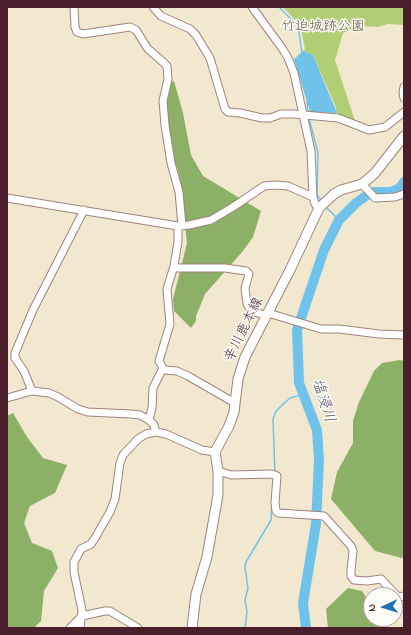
<!DOCTYPE html>
<html>
<head>
<meta charset="utf-8">
<style>
  body { margin:0 }
  #map { position:relative; width:411px; height:635px; overflow:hidden; background:#f2e8cf; font-family:"Indie Flower",sans-serif }
  canvas { display:block }
  .frame { position:absolute; inset:0; border:8px solid #4a1f2b; pointer-events:none }
  .north { position:absolute; left:363px; top:587px; width:40px; height:40px; box-sizing:border-box; background:#fdfcf7; border:1px solid #b5a4a5; border-radius:50%; rotate:266deg; font-size:11px; font-weight:700; line-height:16px; text-align:center; color:#4a1f2b }
  .north::after { content:''; display:block; margin:auto; width:14px; height:18px; background:#1f6fb2; clip-path:polygon(50% 0,100% 100%,50% 72%,0 100%) }
</style>
</head>
<body>
<div id="map">
<canvas width="411" height="635"></canvas>
<div class="frame"></div>
<div class="north">N</div>
</div>
<script>
const c = document.querySelector('canvas').getContext('2d');
c.lineJoin = 'round';
function fillPath(path, color) { c.fillStyle = color; c.fill(path, 'evenodd'); }
const poly = rows => new Path2D(rows.map(r => 'M' + r).join(''));
function stroke(path, color, width, dash) { c.strokeStyle = color; c.lineWidth = width; c.lineCap = dash ? 'butt' : 'round'; c.setLineDash(dash || []); c.stroke(path); }
function write(font, color, halo, rows, align = 'center') {
  c.font = font + ' "Indie Flower","Klee One",sans-serif'; c.lineWidth = 3; c.setLineDash([]); c.textBaseline = 'middle'; c.strokeStyle = halo; c.fillStyle = color; for (const [text, x, y, turn = 0] of rows) {
    c.save(); c.translate(x, y); c.rotate((+turn || 0) * Math.PI / 180); c.textAlign = isNaN(turn) ? turn : align; if (halo) c.strokeText(text, 0, 0); c.fillText(text, 0, 0); c.restore();
  }
}
fillPath(poly([
  [283,7,404,7,404,25,388,24,378,27,360,26,343,33,335,60,355,121,337,113,335,105,313,55,303,51,305,49,300,25]
]), '#b1ce75');
fillPath(poly([
  [174,81,183,113,191,155,203,176,261,211,253,237,243,251,205,294,196,316,196,321,191,328,174,311,173,299,187,243,179,174,170,149,166,124,167,84],
  [400,360,404,361,404,555,402,558,375,551,331,499,337,472,353,443,353,421,359,402,374,371,382,363],
  [13,413,27,437,43,458,67,465,55,493,30,506,24,523,32,543,52,551,58,568,44,591,41,621,34,628,7,628,7,416],
  [348,588,362,591,371,605,371,619,380,619,386,628,328,628,326,609]
]), '#8cb166');
fillPath(poly([
  [303,51,313,55,337,113,310,112,294,59]
]), '#6fc3eb');
stroke(poly([
  [279,7,298,26,302,53],
  [307,102,308,113],
  [309,118,318,153,317,195,321,200],
  [326,207,339,220],
  [275,473,273,419,276,411,290,398,304,394],
  [245,628,247,612,245,600,248,588,245,567,246,562,271,520,272,505]
]), '#6fc3eb', 1.5);
stroke(poly([
  [306,628,303,603,316,524,319,460,317,430,299,383,297,330,324,250,339,220,356,203,370,193,374,192,391,192,400,188,404,182]
]), '#6fc3eb', 10);
const minor = poly([
  [74,7,75,27,77,32,83,34,130,27,136,30,148,49,163,62,167,66,168,79,163,101,165,125,171,163,179,192,182,226],
  [153,7,161,16,190,29,196,35,210,58,225,109,228,112,240,113,262,118,270,118,281,114,293,114,338,118,369,130,385,127,404,112],
  [252,7,282,48,288,58,294,73,311,151,313,197,315,204,319,208],
  [404,87,403,93,404,98],
  [362,184,375,198,395,197,404,194],
  [7,198,178,226,189,225,211,220,233,207,264,186,275,185,288,186,313,197],
  [174,266,178,268,225,268,246,271,249,274,245,288,247,304,250,309,255,312,267,316],
  [268,313,321,329,339,329,379,334,404,335],
  [163,368,159,361,170,324,167,289,174,266,178,242,178,226],
  [32,391,24,371,15,358,15,353,33,310,84,210],
  [7,398,32,391,49,393,58,397,78,409,88,412,131,414,140,415,149,420,154,425,156,432],
  [149,420,152,408,153,388,163,368,165,370,177,371,188,376,235,403],
  [218,471,231,475,272,474,277,476,275,503,276,511,279,513,324,516,351,546,353,551,351,570,351,576,354,580,367,581,381,579,395,594,399,597,404,596],
  [70,628,82,616,105,611,110,611,138,628],
  [80,628,82,610,74,572,74,562,81,549,91,544,95,538,110,512,115,499,120,463,123,455,138,439,146,434,156,432,166,434,202,450,215,452]
]);
const secondary = poly([
  [192,628,196,594,207,557,218,495,218,471,215,452,229,426,234,412,238,379,245,357,290,270,319,208,334,194,341,190,362,184,367,180,375,173,404,136]
]);
stroke(minor, '#9e847d', 9);
stroke(secondary, '#9e847d', 11);
stroke(minor, '#fff', 7);
stroke(secondary, '#fff', 9);
write('14px', '#695441', '#fdfcf7', [
  ["竹迫城跡公園",323,28]
]);
write('14px', '#4a1f2b', '#fdfcf7', [
  ["辛川鹿本線",245,330,-64]
]);
write('italic 15px', '#57586e', '#fdfcf7', [
  ["塩浸川",322,401,72]
]);
</script>
</body>
</html>
